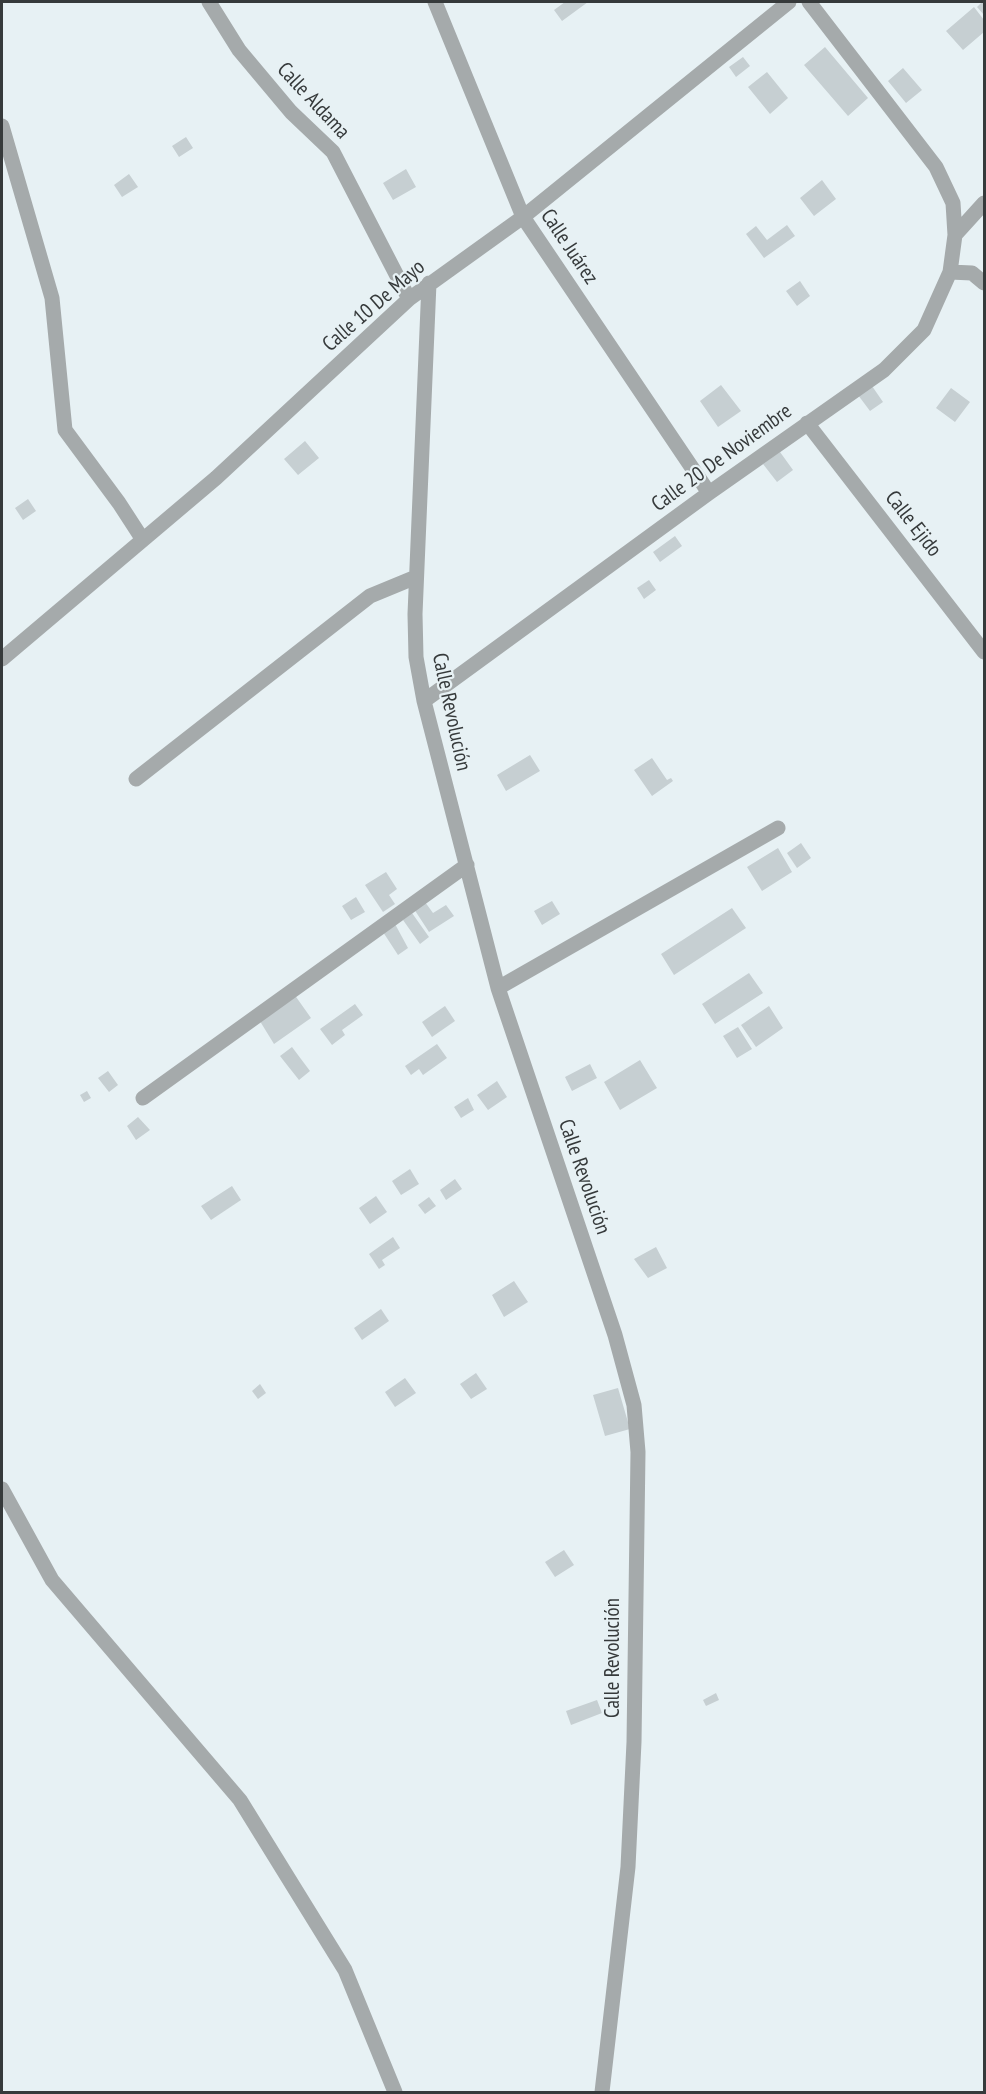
<!DOCTYPE html>
<html>
<head>
<meta charset="utf-8">
<style>
  body { margin:0 }
  #map { position:relative; width:986px; height:2094px; overflow:hidden; background:#e7f1f4; font-family:"PT Sans Narrow",sans-serif }
  canvas { display:block }
  .frame { position:absolute; inset:0; border:3px solid #363a3b; pointer-events:none }
</style>
</head>
<body>
<div id="map">
<canvas width="986" height="2094"></canvas>
<div class="frame"></div>
</div>
<script>
const c = document.querySelector('canvas').getContext('2d');
c.lineJoin = 'round';
function fillPath(path, color) { c.fillStyle = color; c.fill(path, 'evenodd'); }
const poly = rows => new Path2D(rows.map(r => 'M' + r).join(''));
function stroke(path, color, width, dash) { c.strokeStyle = color; c.lineWidth = width; c.lineCap = dash ? 'butt' : 'round'; c.setLineDash(dash || []); c.stroke(path); }
function write(font, color, halo, rows, align = 'center') {
  c.font = font + ' "PT Sans Narrow",sans-serif'; c.lineWidth = 4.5; c.setLineDash([]); c.textBaseline = 'middle'; c.strokeStyle = halo; c.fillStyle = color; for (const [text, x, y, turn = 0] of rows) {
    c.save(); c.translate(x, y); c.rotate((+turn || 0) * Math.PI / 180); c.textAlign = isNaN(turn) ? turn : align; if (halo) c.strokeText(text, 0, 0); c.fillText(text, 0, 0); c.restore();
  }
}
fillPath(poly([
  [565,2,588,2,562,21,554,10],
  [982,2,984,2,984,15,977,7],
  [974,7,984,20,984,32,963,50,946,31],
  [825,47,868,98,848,116,804,65],
  [743,57,750,66,736,77,729,67],
  [903,68,922,90,906,103,888,81],
  [767,72,788,98,770,114,748,87],
  [186,137,193,148,179,157,172,146],
  [406,169,416,187,393,200,383,183],
  [129,174,138,187,122,197,114,185],
  [822,180,836,199,814,216,800,198],
  [787,225,795,236,764,258,746,234,756,226,767,240],
  [800,281,810,296,797,306,786,291],
  [721,385,741,411,718,427,700,401],
  [872,386,883,402,870,411,858,395],
  [951,388,970,402,955,422,936,408],
  [305,441,319,458,298,475,284,459],
  [780,452,793,470,777,482,763,464],
  [28,499,36,511,23,520,15,508],
  [675,536,682,546,660,562,653,552],
  [649,580,656,590,644,599,637,588],
  [530,755,540,771,506,791,497,775],
  [652,758,667,780,671,778,673,781,652,796,634,770],
  [801,843,811,858,797,868,787,853],
  [778,848,792,872,762,891,747,867],
  [386,872,397,889,389,895,395,904,383,912,365,885],
  [356,897,365,912,351,920,342,906],
  [552,901,560,914,542,925,534,911],
  [425,902,433,913,446,905,454,916,429,932,414,909],
  [732,908,746,928,674,975,661,954],
  [412,913,429,937,420,944,403,920],
  [395,924,408,948,398,955,383,932],
  [749,973,763,993,715,1024,702,1004],
  [294,994,311,1018,274,1044,258,1018],
  [355,1004,363,1015,342,1030,345,1035,332,1045,320,1029],
  [445,1006,455,1021,432,1037,422,1022],
  [769,1006,783,1028,756,1047,741,1025],
  [738,1027,752,1049,737,1058,723,1036],
  [437,1044,447,1058,423,1075,419,1069,411,1075,405,1066],
  [292,1047,310,1071,299,1080,280,1056],
  [640,1060,657,1088,620,1110,604,1082],
  [590,1064,597,1078,572,1091,565,1077],
  [108,1071,118,1085,109,1092,98,1078],
  [497,1081,507,1097,488,1110,477,1095],
  [87,1091,91,1098,84,1102,80,1095],
  [468,1098,474,1110,461,1118,454,1107],
  [138,1117,150,1130,136,1140,127,1126],
  [410,1169,419,1184,401,1195,392,1181],
  [455,1179,462,1189,446,1200,440,1190],
  [232,1186,241,1200,211,1220,201,1206],
  [376,1196,387,1212,370,1224,359,1208],
  [429,1197,436,1206,425,1214,418,1205],
  [393,1237,400,1248,382,1260,385,1265,379,1269,369,1254],
  [656,1247,667,1268,648,1278,634,1259],
  [514,1281,528,1302,504,1317,492,1295],
  [381,1309,389,1321,362,1340,354,1328],
  [476,1373,487,1389,471,1399,460,1384],
  [405,1378,416,1393,395,1407,385,1392],
  [260,1384,266,1393,258,1399,252,1391],
  [618,1388,630,1429,605,1436,593,1395],
  [564,1550,574,1565,555,1577,545,1562],
  [716,1693,719,1700,706,1706,703,1700],
  [597,1700,602,1713,571,1725,566,1711]
]), '#c6cfd2');
stroke(poly([
  [209,2,239,50,291,112,333,152,409,299],
  [435,2,523,217,709,493],
  [809,2,936,167,953,203,955,235],
  [2,126,52,298,65,430,119,503,143,540],
  [950,272,972,273,984,283],
  [429,283,415,614,416,657,424,701,498,988,615,1335,634,1405,638,1452,634,1742,628,1867,602,2092],
  [807,423,984,652],
  [2,659,216,478,409,299,523,217,789,2],
  [424,701,709,493,884,370,924,330,950,272,955,235,984,203],
  [136,779,370,596,416,577],
  [498,988,778,828],
  [143,1098,467,865],
  [2,1489,52,1580,240,1800,345,1970,395,2092]
]), '#a5aaab', 15);
write('21px', '#363a3b', '#e7f1f4', [
  ["Calle Aldama",313,101,47],
  ["Calle Juárez",569,247,56],
  ["Calle 10 De Mayo",374,306,-41],
  ["Calle 20 De Noviembre",722,458,-36],
  ["Calle Ejido",913,524,52],
  ["Calle Revolución",451,712,78],
  ["Calle Revolución",584,1177,71],
  ["Calle Revolución",613,1658,-90]
]);
</script>
</body>
</html>
